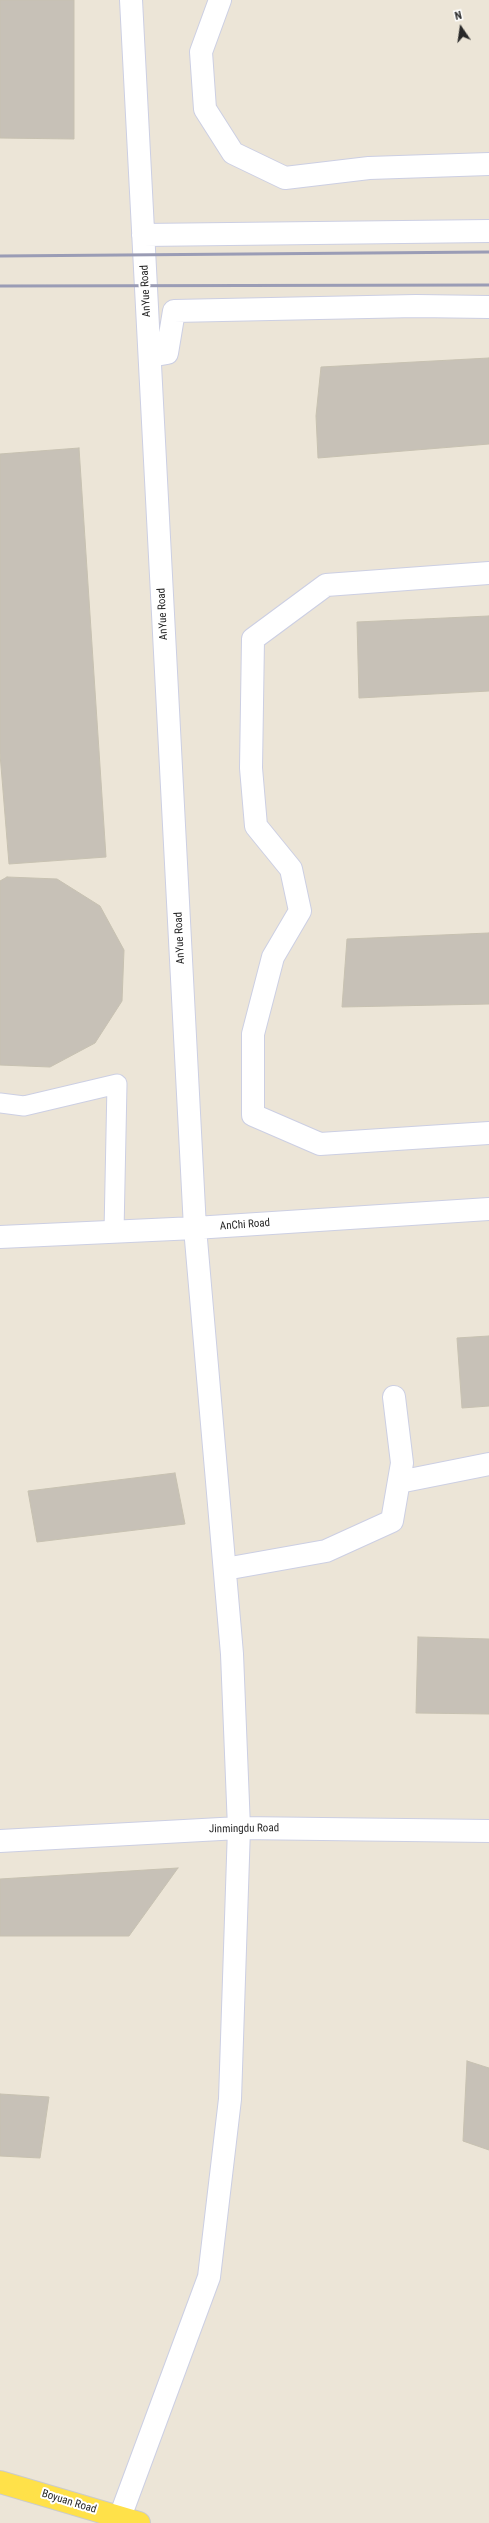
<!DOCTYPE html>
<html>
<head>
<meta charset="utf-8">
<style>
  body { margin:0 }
  #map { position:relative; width:489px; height:2523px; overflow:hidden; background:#ece5d7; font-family:"Roboto Condensed",sans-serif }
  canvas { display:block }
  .north { position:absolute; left:441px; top:8px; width:40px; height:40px; -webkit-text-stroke:3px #fff; paint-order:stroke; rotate:347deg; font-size:11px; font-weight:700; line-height:16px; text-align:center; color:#282828 }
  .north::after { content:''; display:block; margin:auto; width:14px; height:18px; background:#282828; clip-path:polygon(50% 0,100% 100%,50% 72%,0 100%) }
</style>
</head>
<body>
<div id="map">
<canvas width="489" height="2523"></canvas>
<div class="north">N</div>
</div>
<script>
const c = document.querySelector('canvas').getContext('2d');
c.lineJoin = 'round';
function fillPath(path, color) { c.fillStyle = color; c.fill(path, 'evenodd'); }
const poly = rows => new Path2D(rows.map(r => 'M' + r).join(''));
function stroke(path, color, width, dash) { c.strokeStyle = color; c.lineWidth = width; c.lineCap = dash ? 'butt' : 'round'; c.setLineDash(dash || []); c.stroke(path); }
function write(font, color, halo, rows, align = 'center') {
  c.font = font + ' "Roboto Condensed",sans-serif'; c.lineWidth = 4; c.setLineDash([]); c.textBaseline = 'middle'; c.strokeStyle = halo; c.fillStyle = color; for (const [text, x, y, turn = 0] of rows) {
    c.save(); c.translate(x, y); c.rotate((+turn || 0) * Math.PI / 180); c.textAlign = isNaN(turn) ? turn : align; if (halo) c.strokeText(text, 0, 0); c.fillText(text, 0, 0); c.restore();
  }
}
const building = poly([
  [0,0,74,0,74,139,0,138,0,0],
  [489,358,489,444,318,458,316,416,321,367,489,358],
  [79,448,106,857,9,864,0,754,0,454,79,448],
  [489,616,489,691,359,698,357,622,489,616],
  [7,877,57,879,100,906,124,950,122,1001,95,1043,50,1067,0,1065,0,881,7,877],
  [489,933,489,1004,342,1007,347,939,489,933],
  [489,1336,489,1406,462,1408,457,1338,489,1336],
  [175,1473,185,1524,37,1542,28,1491,175,1473],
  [418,1637,489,1639,489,1714,416,1713,418,1637],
  [178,1868,129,1936,0,1936,0,1879,178,1868],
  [467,2061,489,2068,489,2150,463,2141,467,2061],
  [0,2094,49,2097,40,2158,0,2156,0,2094]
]);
fillPath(building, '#c7c1b7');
stroke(building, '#c7c1b1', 1);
const service = poly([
  [0,1103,24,1106,117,1084,114,1232]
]);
const minor = poly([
  [220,0,201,52,205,109,233,153,285,178,369,168,489,164],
  [143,235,489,231],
  [150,356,167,353,174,311,416,306,489,307],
  [489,573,326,585,253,639,251,768,256,826,291,869,300,911,273,957,253,1034,253,1115,320,1144,489,1133],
  [0,1237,195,1228,489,1209],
  [399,1482,489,1464],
  [225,1569,326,1551,392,1521,402,1463,394,1397],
  [0,1841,239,1828,489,1831],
  [120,2517,209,2277,230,2099,239,1828,232,1654,195,1228,131,0]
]);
const primary = poly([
  [0,2482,139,2523]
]);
stroke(service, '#cccfe3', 21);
stroke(minor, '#cccfe3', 24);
stroke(primary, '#cbcbcb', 24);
stroke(service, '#fff', 19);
stroke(minor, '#fff', 22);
stroke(primary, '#ffe149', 22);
stroke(poly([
  [0,256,489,252],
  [0,286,489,285]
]), '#9a9cb5', 3);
write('11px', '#282828', '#fff', [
  ["AnYue Road",146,291,-93],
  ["AnYue Road",163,614,-93],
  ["AnYue Road",180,938,-93],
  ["AnChi Road",245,1225,-4],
  ["Jinmingdu Road",244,1829,-1],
  ["Boyuan Road",69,2502,17]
]);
</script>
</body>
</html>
